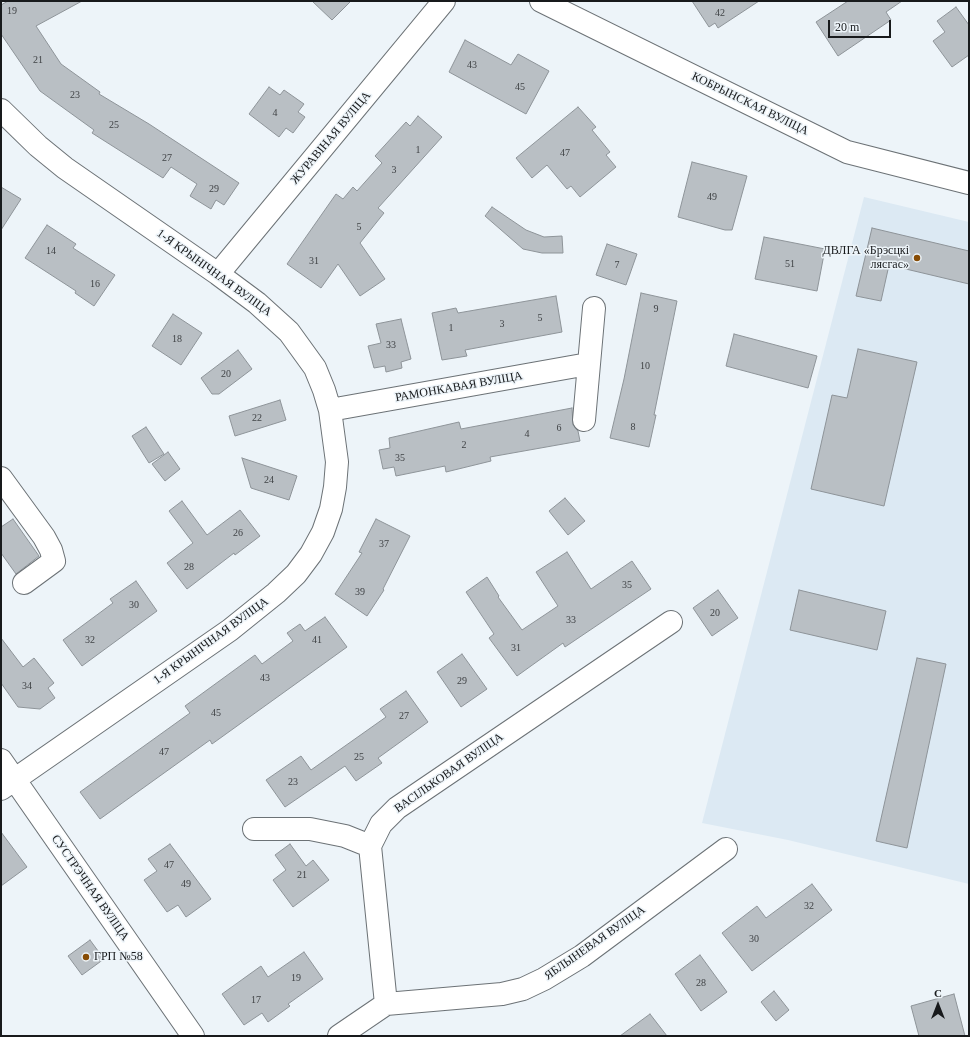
<!DOCTYPE html>
<html>
<head>
<meta charset="utf-8">
<style>
  body { margin:0 }
  #map { position:relative; width:970px; height:1037px; overflow:hidden; background:#edf4f9; font-family:"Times New Roman",serif }
  canvas { display:block }
  .frame { position:absolute; inset:0; border:2px solid #181a1c; pointer-events:none }
  .north { position:absolute; left:918px; top:985px; width:40px; height:40px; -webkit-text-stroke:3px #edf4f9; paint-order:stroke; rotate:0deg; font-size:11px; font-weight:700; line-height:16px; text-align:center; color:#181a1c }
  .north::after { content:''; display:block; margin:auto; width:14px; height:18px; background:#181a1c; clip-path:polygon(50% 0,100% 100%,50% 72%,0 100%) }
  .scale { position:absolute; left:828px; top:20px; width:63px; height:18px; box-sizing:border-box; border:2px solid #181a1c; border-top:0; padding-left:5px; font-size:12px; line-height:14px; white-space:nowrap; color:#181a1c; -webkit-text-stroke:3px #edf4f9; paint-order:stroke }
</style>
</head>
<body>
<div id="map">
<canvas width="970" height="1037"></canvas>
<div class="frame"></div>
<div class="north">С</div>
<div class="scale">20 m</div>
</div>
<script>
const c = document.querySelector('canvas').getContext('2d');
c.lineJoin = 'round';
function fillPath(path, color) { c.fillStyle = color; c.fill(path, 'evenodd'); }
const poly = rows => new Path2D(rows.map(r => 'M' + r).join(''));
function stroke(path, color, width, dash) { c.strokeStyle = color; c.lineWidth = width; c.lineCap = dash ? 'butt' : 'round'; c.setLineDash(dash || []); c.stroke(path); }
function write(font, color, halo, rows, align = 'center') {
  c.font = font + ' "Times New Roman",serif'; c.lineWidth = 3; c.setLineDash([]); c.textBaseline = 'middle'; c.strokeStyle = halo; c.fillStyle = color; for (const [text, x, y, turn = 0] of rows) {
    c.save(); c.translate(x, y); c.rotate((+turn || 0) * Math.PI / 180); c.textAlign = isNaN(turn) ? turn : align; if (halo) c.strokeText(text, 0, 0); c.fillText(text, 0, 0); c.restore();
  }
}
fillPath(poly([
  [864,197,969,222,969,884,788,840,702,823]
]), '#dce9f3');
const building = poly([
  [8,1,82,1,36,26,61,64,100,92,99,94,149,124,239,183,224,205,216,200,211,209,190,196,197,184,171,167,163,178,92,133,94,130,40,91,1,34,1,5,8,1],
  [312,1,351,1,332,20,312,1],
  [692,1,759,1,718,28,715,23,709,27,692,1],
  [848,1,902,1,886,12,891,20,838,56,816,22,848,1],
  [956,7,969,25,969,55,952,67,933,41,945,32,937,21,956,7],
  [465,40,511,65,518,54,549,71,526,114,449,72,465,40],
  [269,87,280,95,284,90,304,104,298,112,305,117,293,133,286,128,279,137,249,114,269,87],
  [578,107,596,127,592,130,610,152,606,155,616,167,580,197,571,186,567,189,547,165,532,178,516,158,578,107],
  [418,116,442,137,378,208,384,213,360,243,385,279,360,296,338,264,321,288,287,264,336,194,343,199,353,187,357,191,382,163,375,156,406,122,410,126,418,116],
  [692,162,747,176,732,230,725,230,678,217,692,162],
  [1,187,21,199,1,230,1,187],
  [492,207,526,230,544,237,562,236,563,253,542,253,523,249,485,216,492,207],
  [47,225,76,244,73,248,115,275,94,306,75,293,76,291,25,258,47,225],
  [872,228,969,251,969,284,889,265,881,301,856,296,872,228],
  [764,237,825,249,817,291,755,279,764,237],
  [607,244,637,254,626,285,596,275,607,244],
  [641,293,677,301,654,415,656,415,649,447,610,438,624,379,641,293],
  [556,296,562,332,465,350,467,356,442,360,432,313,456,308,458,313,556,296],
  [173,314,202,333,181,365,152,346,173,314],
  [401,319,411,359,401,362,402,368,386,372,385,366,374,368,368,346,381,343,376,324,401,319],
  [734,334,817,356,808,388,726,366,734,334],
  [858,349,917,362,884,506,811,489,832,395,847,398,858,349],
  [238,350,252,369,219,394,212,394,201,378,238,350],
  [280,400,286,420,235,436,229,416,280,400],
  [572,408,573,425,578,431,580,441,490,457,491,461,446,472,445,466,396,476,394,467,383,469,379,450,390,448,389,438,459,422,461,429,572,408],
  [146,427,164,454,149,463,132,436,146,427],
  [168,452,180,469,165,481,152,464,168,452],
  [242,458,297,476,289,500,251,488,242,458],
  [565,498,585,521,568,535,549,511,565,498],
  [182,501,207,535,240,510,260,536,235,555,234,553,187,589,167,563,193,543,169,511,182,501],
  [13,519,39,556,16,574,1,553,1,527,13,519],
  [376,519,410,536,383,589,384,590,367,616,335,594,362,553,359,552,376,519],
  [567,552,591,589,632,561,651,589,565,647,563,643,517,676,489,638,494,634,466,592,487,577,499,596,498,597,522,630,558,606,536,572,567,552],
  [136,581,157,611,82,666,63,640,113,603,110,599,136,581],
  [718,590,738,618,712,636,693,608,718,590],
  [799,590,886,611,877,650,790,630,799,590],
  [325,617,347,647,212,744,210,740,100,819,80,792,190,713,185,706,255,655,262,664,293,641,287,633,300,624,305,631,325,617],
  [1,638,23,667,34,658,54,683,48,688,55,698,40,709,18,707,1,683,1,638],
  [462,654,487,689,461,707,437,672,462,654],
  [917,658,946,664,907,848,876,841,917,658],
  [406,691,428,722,378,758,382,763,356,781,345,766,285,807,266,780,301,756,311,770,386,717,380,709,406,691],
  [1,832,27,867,1,886,1,832],
  [170,844,211,899,186,917,178,905,167,912,144,880,157,871,148,859,170,844],
  [290,844,306,866,313,860,329,880,293,907,273,880,286,870,275,855,290,844],
  [812,884,832,910,752,971,722,933,757,906,766,918,812,884],
  [90,940,104,959,82,975,68,956,90,940],
  [304,952,323,979,288,1004,290,1006,268,1022,262,1013,244,1025,222,994,261,966,268,977,304,952],
  [700,955,727,992,701,1011,675,974,700,955],
  [774,991,789,1010,776,1021,761,1002,774,991],
  [954,994,965,1036,919,1036,911,1006,954,994],
  [650,1014,667,1036,620,1036,650,1014]
]);
fillPath(building, '#b9bfc4');
stroke(building, '#8e9499', 1);
const minor = poly([
  [541,1,847,152,969,183],
  [1,110,38,146,65,168,218,274,257,303,289,332,315,368,324,390,330,410,337,462,335,487,331,509,323,532,311,554,296,574,276,593,230,630,1,789],
  [218,274,444,1],
  [330,410,588,364],
  [584,420,594,308],
  [1,478,44,537,51,550,54,561,24,583],
  [1,760,193,1036],
  [254,829,310,829,345,836,370,846],
  [386,1004,370,846,381,824,397,808,671,622],
  [339,1036,386,1004,502,994,523,989,544,979,582,956,726,849]
]);
stroke(minor, '#6c7276', 24);
stroke(minor, '#fff', 22);
for (const [x, y, r, color] of [
  [917,258,4,"#874c05"],
  [86,957,4,"#874c05"]
]) { const dot = new Path2D(); dot.arc(x, y, r, 0, 2 * Math.PI); c.fillStyle = color; c.fill(dot); stroke(dot, '#edf4f9', 1.5); }
write('10px', '#404346', null, [
  ["19",12,11],
  ["42",720,13],
  ["21",38,60],
  ["43",472,65],
  ["45",520,87],
  ["23",75,95],
  ["4",275,113],
  ["25",114,125],
  ["1",418,150],
  ["47",565,153],
  ["27",167,158],
  ["3",394,170],
  ["29",214,189],
  ["49",712,197],
  ["5",359,227],
  ["14",51,251],
  ["31",314,261],
  ["51",790,264],
  ["7",617,265],
  ["16",95,284],
  ["9",656,309],
  ["5",540,318],
  ["3",502,324],
  ["1",451,328],
  ["18",177,339],
  ["33",391,345],
  ["10",645,366],
  ["20",226,374],
  ["22",257,418],
  ["8",633,427],
  ["6",559,428],
  ["4",527,434],
  ["2",464,445],
  ["35",400,458],
  ["24",269,480],
  ["26",238,533],
  ["37",384,544],
  ["28",189,567],
  ["35",627,585],
  ["39",360,592],
  ["30",134,605],
  ["20",715,613],
  ["33",571,620],
  ["32",90,640],
  ["41",317,640],
  ["31",516,648],
  ["43",265,678],
  ["29",462,681],
  ["34",27,686],
  ["45",216,713],
  ["27",404,716],
  ["47",164,752],
  ["25",359,757],
  ["23",293,782],
  ["47",169,865],
  ["21",302,875],
  ["49",186,884],
  ["32",809,906],
  ["30",754,939],
  ["19",296,978],
  ["28",701,983],
  ["17",256,1000]
]);
write('12px', '#181a1c', '#edf4f9', [
  ["КОБРЫНСКАЯ ВУЛІЦА",750,104,26],
  ["ЖУРАВІНАЯ ВУЛІЦА",331,138,-50],
  ["1-Я КРЫНІЧНАЯ ВУЛІЦА",214,273,36],
  ["РАМОНКАВАЯ ВУЛІЦА",459,387,-10],
  ["1-Я КРЫНІЧНАЯ ВУЛІЦА",211,641,-36],
  ["ВАСІЛЬКОВАЯ ВУЛІЦА",449,773,-35],
  ["СУСТРЭЧНАЯ ВУЛІЦА",90,888,55],
  ["ЯБЛЫНЕВАЯ ВУЛІЦА",595,943,-35]
]);
write('12px', '#181a1c', '#edf4f9', [
  ["ДВЛГА «Брэсцкі",909,251],
  ["лясгас»",909,265],
  ["ГРП №58",94,957,"left"]
], 'right');
</script>
</body>
</html>
